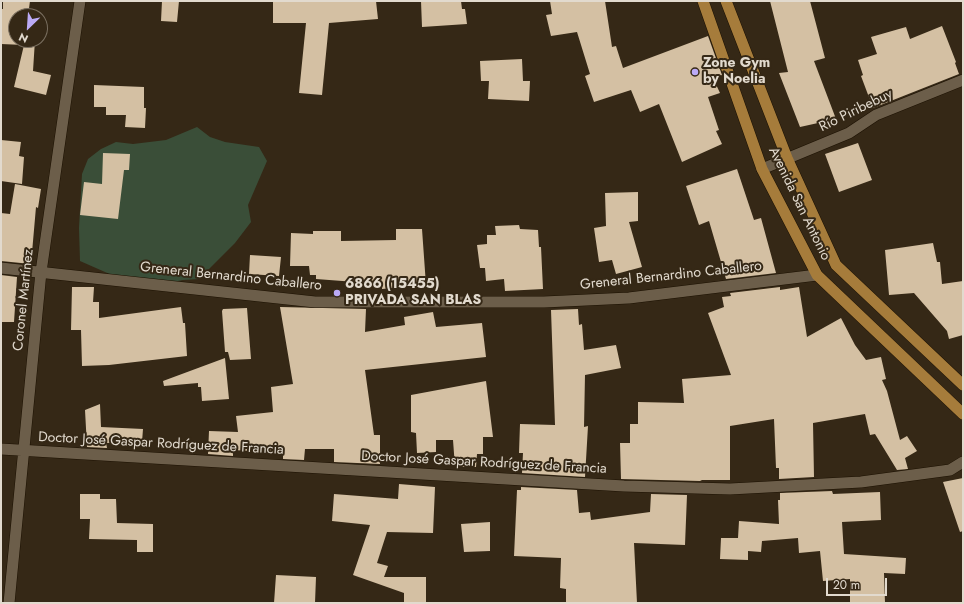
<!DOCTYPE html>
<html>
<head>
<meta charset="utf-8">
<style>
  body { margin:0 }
  #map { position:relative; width:964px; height:604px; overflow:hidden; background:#352816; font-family:Jost,sans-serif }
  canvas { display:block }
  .frame { position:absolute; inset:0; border:2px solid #e2dace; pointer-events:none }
  .north { position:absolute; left:8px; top:8px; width:40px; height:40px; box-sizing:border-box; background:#352816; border:1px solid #7a6f60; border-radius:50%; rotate:205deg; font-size:11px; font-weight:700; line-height:16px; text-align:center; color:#e2dace }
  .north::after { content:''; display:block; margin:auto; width:14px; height:18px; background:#bbaaf6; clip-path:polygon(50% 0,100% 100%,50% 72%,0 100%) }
  .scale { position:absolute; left:826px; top:578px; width:61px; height:18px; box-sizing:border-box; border:2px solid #e2dace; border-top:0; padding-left:5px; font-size:12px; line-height:14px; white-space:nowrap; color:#e2dace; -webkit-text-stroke:3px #352816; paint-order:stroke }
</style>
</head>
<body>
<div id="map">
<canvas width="964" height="604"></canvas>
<div class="frame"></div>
<div class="north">N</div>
<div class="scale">20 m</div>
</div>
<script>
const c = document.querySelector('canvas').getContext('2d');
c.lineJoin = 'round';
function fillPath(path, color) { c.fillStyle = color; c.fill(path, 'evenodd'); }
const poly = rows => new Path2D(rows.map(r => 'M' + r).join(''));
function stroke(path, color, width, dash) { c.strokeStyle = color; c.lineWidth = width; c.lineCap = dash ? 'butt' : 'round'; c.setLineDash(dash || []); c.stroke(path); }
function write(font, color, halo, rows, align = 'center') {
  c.font = font + ' Jost,sans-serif'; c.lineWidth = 4; c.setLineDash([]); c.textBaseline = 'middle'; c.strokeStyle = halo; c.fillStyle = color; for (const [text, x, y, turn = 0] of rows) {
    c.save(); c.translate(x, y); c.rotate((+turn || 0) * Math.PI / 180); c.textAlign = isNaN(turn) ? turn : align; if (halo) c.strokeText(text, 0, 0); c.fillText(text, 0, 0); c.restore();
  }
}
fillPath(poly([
  [197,127,210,137,225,142,259,147,267,161,248,205,251,222,235,243,199,279,183,280,147,287,130,283,80,261,79,228,82,174,88,159,101,149,116,142,133,144,166,140]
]), '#3a4e38');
fillPath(poly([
  [3,1,30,1,28,16,16,16,16,40,35,40,33,71,51,75,46,95,14,87,24,45,1,44,1,9,3,9],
  [162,1,179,1,177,22,161,21],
  [273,1,376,1,378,19,329,23,322,95,299,93,306,23,273,23],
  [421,1,461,1,462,9,465,9,467,24,422,27],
  [550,1,605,1,612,47,616,46,623,68,708,36,722,75,713,78,720,93,708,97,719,130,716,131,722,144,682,162,659,104,640,112,631,90,594,102,585,76,590,74,577,32,551,36,546,15,552,14],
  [770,1,810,1,825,58,814,61,836,119,800,127,779,73,788,72],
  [942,26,956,62,955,63,959,74,873,108,861,76,863,75,858,60,877,54,871,37,906,27,910,39],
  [522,59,523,81,530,81,529,101,488,99,489,81,481,81,480,61],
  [94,85,144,87,144,108,146,108,145,128,125,127,126,115,106,115,106,107,94,107],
  [1,140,21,142,19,156,24,157,22,184,1,181],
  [858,143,872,180,839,192,825,154],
  [103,153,130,154,129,170,124,170,118,219,80,215,84,182,102,184],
  [737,169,754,220,761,218,776,273,726,279,709,221,699,225,686,186],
  [15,184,41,189,38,208,36,207,31,264,1,261,1,213,10,214],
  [638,192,638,221,629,222,642,267,616,274,612,260,599,262,594,228,606,226,605,193],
  [519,225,520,229,538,230,539,247,541,247,543,289,505,291,504,279,486,281,485,268,480,268,477,245,487,244,487,235,496,235,495,226],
  [396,229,422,229,426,285,382,289,382,284,316,279,316,275,310,275,309,266,290,266,291,233,313,234,313,231,341,231,341,241,396,240],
  [933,243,937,262,940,262,942,284,963,281,963,335,949,339,947,331,914,293,889,295,885,250],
  [250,255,281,257,279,276,249,274],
  [1,275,17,277,14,322,1,322],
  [72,287,94,287,93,302,99,302,99,318,181,307,183,323,185,323,187,356,109,365,82,366,81,330,71,330],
  [780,287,780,290,799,287,807,337,841,318,855,345,866,360,881,357,886,379,882,380,887,391,900,440,907,436,917,451,905,458,908,469,897,470,875,434,870,435,865,414,813,423,814,477,779,479,779,468,776,468,774,419,730,426,730,480,702,480,700,481,621,479,620,443,630,443,630,424,638,424,638,402,684,403,682,379,731,375,708,313,724,307,722,297,731,296,730,293],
  [280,307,366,309,365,332,405,325,404,317,433,312,436,327,482,323,486,357,365,370,374,435,380,435,380,464,334,462,334,449,305,449,304,460,283,459,283,453,233,450,233,456,208,454,209,431,238,432,236,416,273,412,271,387,293,384],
  [247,308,251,359,230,360,228,352,225,352,222,311,223,309],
  [578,309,579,325,582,324,584,350,616,345,621,368,585,375,584,427,588,426,585,477,522,473,523,453,519,453,520,424,555,425,551,310],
  [225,358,229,399,202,401,201,387,198,387,198,383,164,386,163,381],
  [486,381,493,437,483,437,483,454,477,454,476,467,455,467,453,440,436,440,436,452,417,453,416,433,411,432,411,395],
  [100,404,101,427,143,429,142,442,106,443,107,448,87,447,85,410],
  [963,478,963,531,960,532,943,482],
  [399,484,435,487,433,533,387,532,377,563,388,566,384,577,426,577,426,603,404,603,404,593,353,575,370,525,332,521,334,494,398,499],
  [521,487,577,490,579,513,590,512,591,520,650,512,651,494,687,495,685,545,634,543,637,603,566,603,566,589,560,588,561,558,514,556,517,490,521,490],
  [832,491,833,494,880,492,881,520,842,522,844,554,906,558,905,574,884,573,885,603,850,603,850,579,823,581,820,551,799,553,798,538,762,541,761,552,748,551,748,560,720,559,721,538,738,538,739,521,779,524,778,500,780,500,780,493],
  [80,494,100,494,100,499,116,499,117,523,153,524,153,552,137,552,137,540,89,539,90,519,80,519],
  [490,522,490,551,464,552,461,524],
  [276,575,316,577,315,603,274,603]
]), '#d4c0a3');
const minor = poly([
  [762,169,849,133,876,115,963,80],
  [1,268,315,302,544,302,629,298,817,275],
  [1,449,624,486,730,489,861,482,950,470,963,462],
  [9,603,41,272,80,1]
]);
const primary = poly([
  [703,1,762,169,817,275,963,414],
  [726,1,787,158,836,265,963,385]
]);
stroke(minor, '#1c1101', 12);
stroke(primary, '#1c1101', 12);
stroke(minor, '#6c5e4a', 11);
stroke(primary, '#a67c3b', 11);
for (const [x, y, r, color] of [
  [695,72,4,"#bbaaf6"],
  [337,293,4,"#bbaaf6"]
]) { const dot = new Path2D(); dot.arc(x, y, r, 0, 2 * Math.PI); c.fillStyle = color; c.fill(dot); stroke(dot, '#352816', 1.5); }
write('bold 14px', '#e2dace', '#352816', [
  ["Zone Gym",703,64],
  ["by Noelia",703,80],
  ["6866 (15455)",345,285],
  ["PRIVADA SAN BLAS",345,301]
], 'left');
write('14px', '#e2dace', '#352816', [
  ["Río Piribebuy",856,111,-26],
  ["Avenida San Antonio",799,204,64],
  ["Greneral Bernardino Caballero",671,276,-6],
  ["Greneral Bernardino Caballero",231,277,6],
  ["Coronel Martínez",24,300,-84],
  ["Doctor José Gaspar Rodríguez de Francia",161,444,3],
  ["Doctor José Gaspar Rodríguez de Francia",484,463,3]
]);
</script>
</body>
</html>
